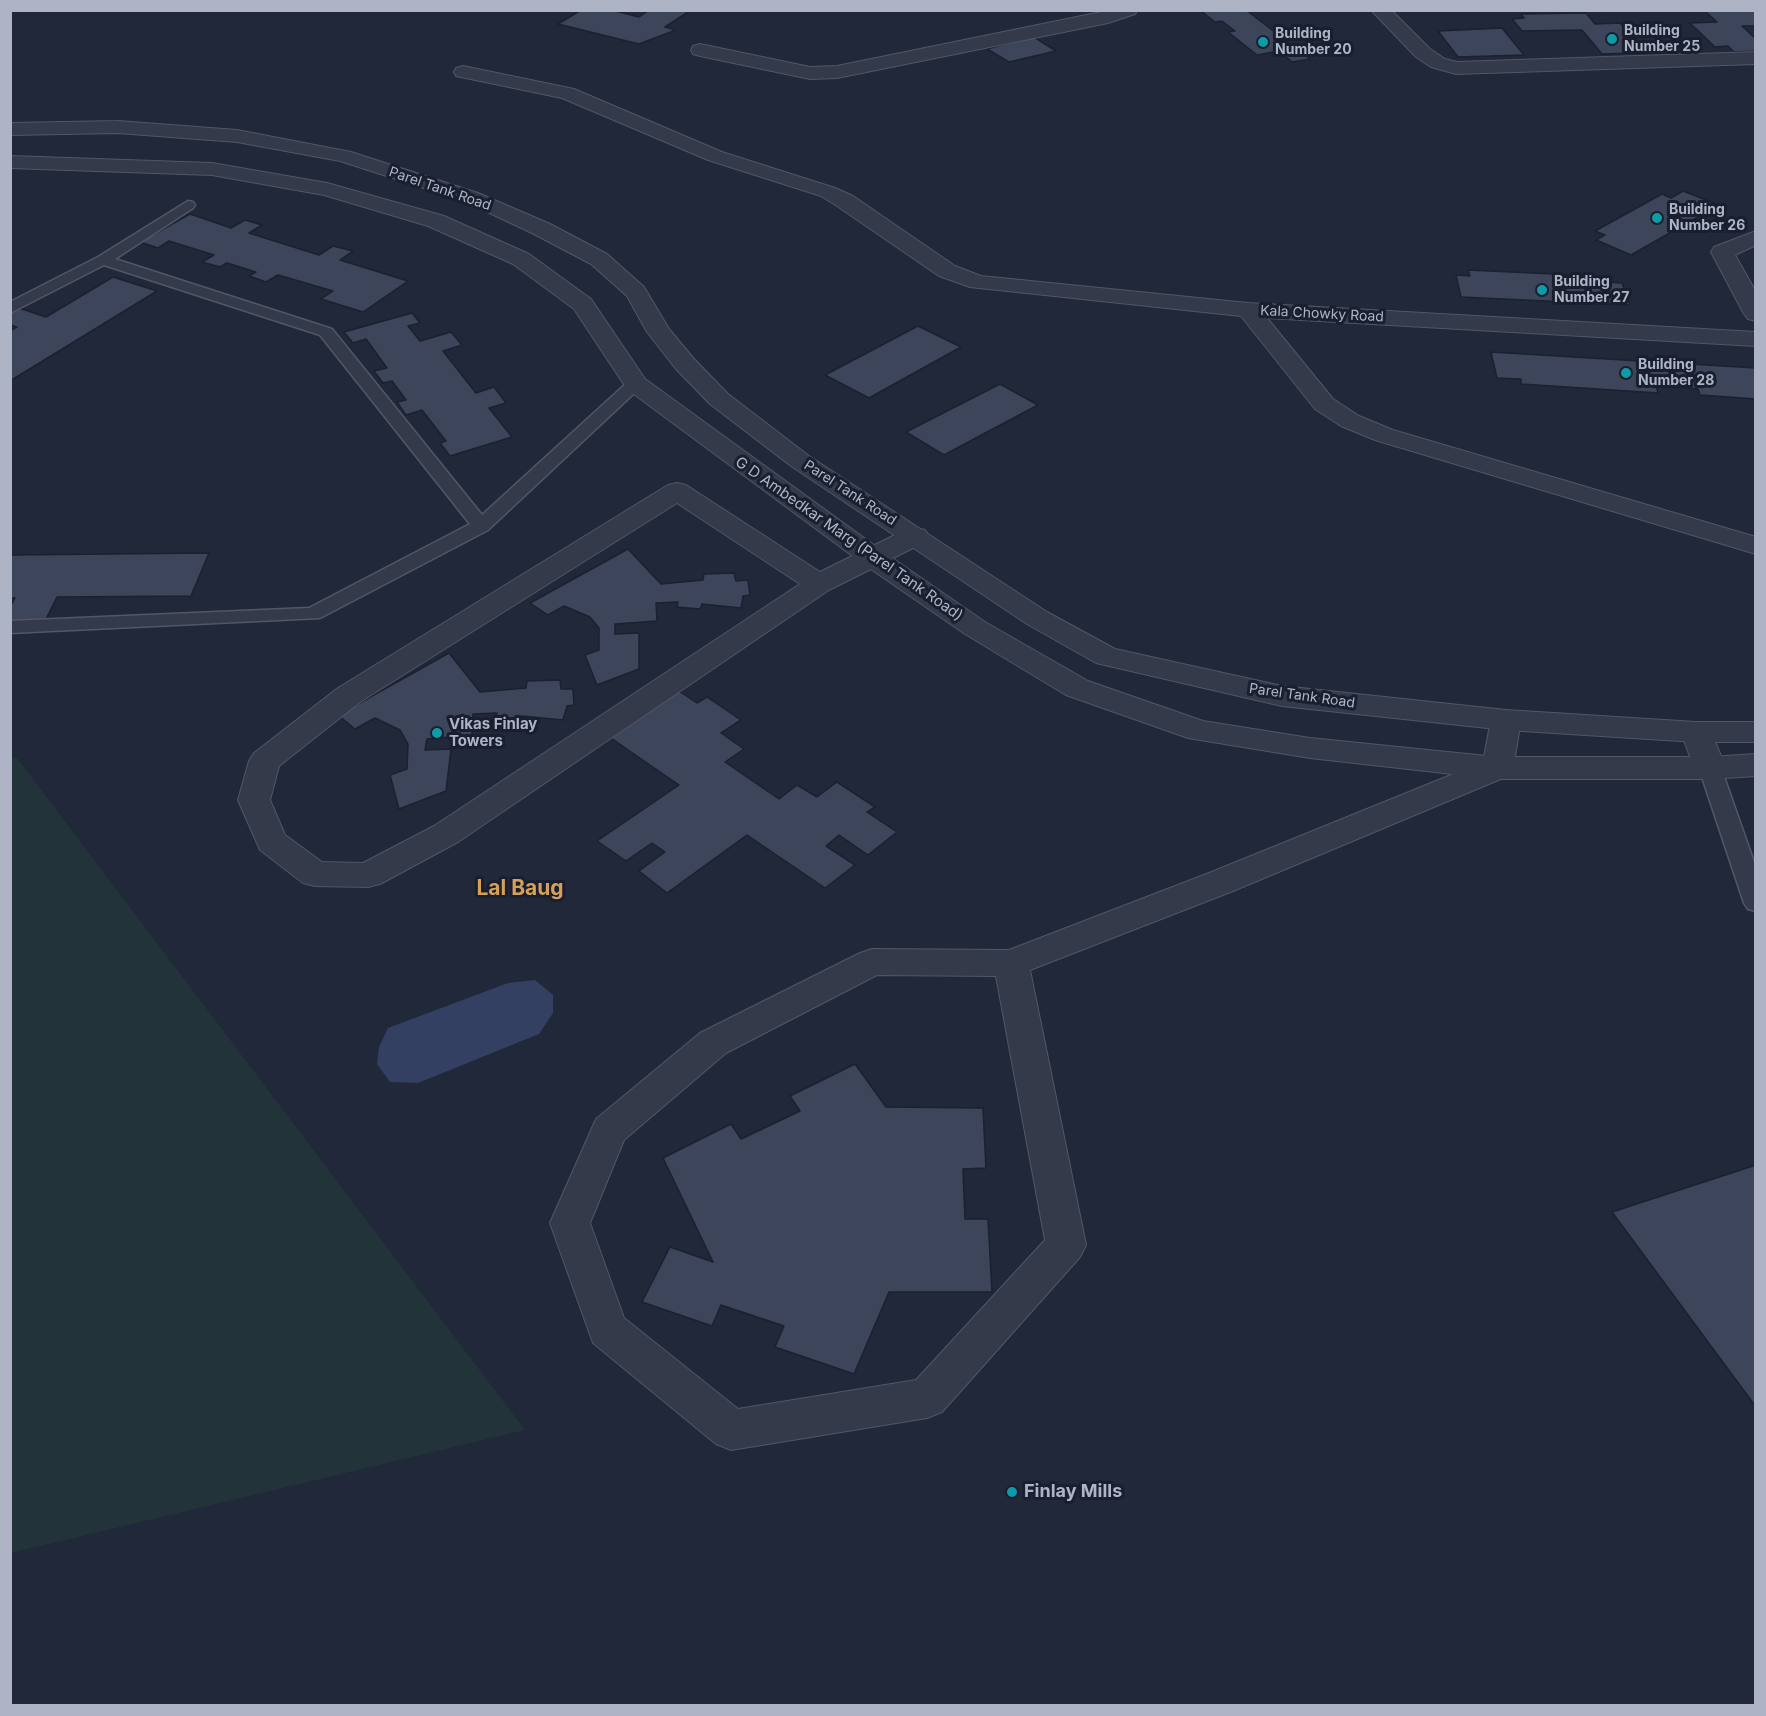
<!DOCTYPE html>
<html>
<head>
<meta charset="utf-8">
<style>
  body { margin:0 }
  #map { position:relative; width:1766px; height:1716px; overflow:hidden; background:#202839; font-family:Inter,sans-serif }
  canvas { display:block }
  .frame { position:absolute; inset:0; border:12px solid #aeb4c6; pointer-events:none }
</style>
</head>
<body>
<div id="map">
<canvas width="1766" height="1716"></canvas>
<div class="frame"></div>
</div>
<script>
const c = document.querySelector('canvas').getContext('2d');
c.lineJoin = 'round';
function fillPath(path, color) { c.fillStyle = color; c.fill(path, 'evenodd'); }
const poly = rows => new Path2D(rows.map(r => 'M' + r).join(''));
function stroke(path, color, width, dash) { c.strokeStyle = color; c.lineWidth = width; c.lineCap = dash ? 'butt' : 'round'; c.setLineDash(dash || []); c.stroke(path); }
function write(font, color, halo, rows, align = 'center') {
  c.font = font + ' Inter,sans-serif'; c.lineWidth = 6; c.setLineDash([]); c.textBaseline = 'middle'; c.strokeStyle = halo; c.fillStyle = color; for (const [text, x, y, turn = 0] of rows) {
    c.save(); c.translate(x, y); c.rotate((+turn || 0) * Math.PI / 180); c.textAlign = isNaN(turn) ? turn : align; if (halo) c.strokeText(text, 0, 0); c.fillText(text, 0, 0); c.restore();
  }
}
fillPath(poly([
  [17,758,525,1430,11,1553,10,759]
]), '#22343a');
fillPath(poly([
  [535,980,553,995,553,1013,539,1034,418,1083,390,1082,377,1064,379,1047,388,1028,508,983]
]), '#334061');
const building = poly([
  [581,10,611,10,639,17,649,10,691,10,665,27,676,30,639,44,558,24,581,10],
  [1200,10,1246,10,1310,59,1292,62,1279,51,1257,55,1228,32,1235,31,1222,21,1215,22,1200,10],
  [1756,10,1756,26,1742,26,1756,39,1756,51,1734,52,1728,46,1715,47,1690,23,1717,22,1705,11,1756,10],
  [1586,13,1595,24,1620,23,1641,47,1633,47,1638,53,1602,54,1582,30,1522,31,1512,19,1524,18,1521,14,1586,13],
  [1502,28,1524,55,1458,57,1438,31,1502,28],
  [1034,37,1056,51,1009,62,987,49,1034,37],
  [1683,191,1719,205,1631,255,1596,240,1605,235,1595,231,1662,194,1671,198,1683,191],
  [190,214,231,228,245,220,262,225,249,233,319,255,333,246,353,251,340,260,408,281,363,312,321,299,333,291,278,275,266,282,249,276,256,272,227,263,220,267,202,262,214,255,169,241,158,248,140,242,190,214],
  [1468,270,1597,276,1600,282,1622,283,1630,305,1461,297,1456,275,1470,276,1468,270],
  [113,277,157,291,10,381,10,331,17,327,10,325,10,312,19,308,46,317,113,277],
  [412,313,420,323,408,326,420,341,451,332,462,345,443,351,476,393,494,387,506,403,489,408,512,437,450,456,440,443,446,441,422,410,406,415,397,402,406,400,392,381,383,383,374,371,387,368,366,339,353,343,344,332,412,313],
  [918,326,961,347,869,398,825,375,918,326],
  [1491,352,1756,368,1756,399,1700,395,1698,389,1656,386,1658,393,1521,384,1521,379,1497,378,1491,352],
  [1000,384,1038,405,944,455,906,432,1000,384],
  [628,549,661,584,703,580,704,574,734,573,736,581,748,580,750,595,743,596,741,608,702,604,700,609,677,607,678,602,656,603,657,621,615,624,615,634,639,633,639,669,597,685,585,655,599,650,599,628,590,617,564,606,548,615,530,603,628,549],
  [209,553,191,596,57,597,44,623,10,623,10,607,15,598,10,598,10,555,209,553],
  [449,653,480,692,526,688,527,681,560,680,561,689,573,689,574,705,567,706,563,720,522,716,519,722,495,719,497,713,473,714,472,735,427,739,425,750,451,749,446,791,399,809,390,775,407,769,408,744,400,730,375,718,355,729,338,715,449,653],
  [676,689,697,703,707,697,741,720,721,733,744,749,725,762,779,799,797,785,817,797,837,782,875,807,867,812,897,832,868,855,839,835,826,846,855,865,825,888,747,835,667,893,639,871,665,852,652,843,626,861,597,841,679,785,605,734,676,689],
  [855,1064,886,1107,983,1108,986,1168,963,1169,965,1219,988,1219,992,1292,889,1292,854,1374,775,1347,784,1326,721,1305,712,1326,642,1302,670,1247,713,1262,663,1158,731,1124,741,1139,800,1111,790,1096,855,1064],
  [1756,1165,1756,1407,1612,1212,1756,1165]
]);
fillPath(building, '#3c4559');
stroke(building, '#1b2130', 1.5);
const service = poly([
  [188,201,193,202,195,205,193,208,115,259,332,329,482,515,630,380,636,379,644,384,488,530,320,618,10,633,10,621,309,608,470,524,320,335,104,265,10,313,10,302,98,257,188,201],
  [1710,761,1718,763,1721,768,1756,868,1756,911,1748,909,1744,903,1699,768,1702,763,1710,761]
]);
const minor = poly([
  [1111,10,1138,10,1135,14,1108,23,837,78,810,79,700,56,693,54,691,50,693,46,700,44,810,67,837,66,1111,10],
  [1371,10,1391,10,1430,49,1445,59,1457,62,1756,52,1756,64,1456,74,1431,67,1416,57,1371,10],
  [463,66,574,89,722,152,835,188,853,196,955,266,981,276,1248,303,1756,332,1756,346,1267,318,1333,399,1359,416,1393,430,1756,537,1756,554,1375,440,1341,426,1315,409,1241,316,970,287,939,276,837,206,821,196,708,160,562,98,456,76,454,72,456,68,463,66],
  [1756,231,1756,245,1735,255,1756,292,1756,321,1748,319,1744,314,1711,252,1714,247,1756,231],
  [677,483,686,485,820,572,905,530,915,528,925,530,929,536,925,542,829,590,458,842,380,884,368,887,315,886,303,883,260,850,238,800,249,761,254,753,338,688,668,485,677,483],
  [677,503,800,584,434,826,363,863,322,862,285,835,270,800,279,766,360,702,677,503],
  [1506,710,1517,713,1521,720,1513,768,1508,776,1233,891,1030,970,1086,1245,1080,1257,942,1412,927,1418,731,1450,716,1444,593,1343,550,1223,596,1119,700,1033,860,953,872,949,1009,950,1209,873,1483,762,1491,720,1495,713,1506,710],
  [877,975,996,976,1045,1240,916,1380,738,1409,624,1318,590,1223,624,1140,726,1053,877,975],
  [1696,722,1707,725,1711,732,1726,768,1721,776,1710,779,1699,776,1694,768,1681,732,1685,725,1696,722]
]);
const tertiary = poly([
  [118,121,237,130,351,152,478,193,550,224,607,254,644,287,669,329,694,359,728,394,809,456,1047,612,1115,649,1282,686,1506,710,1696,722,1756,722,1756,742,1696,742,1506,730,1282,706,1096,663,1027,624,791,466,710,404,676,369,647,332,627,296,591,264,534,234,464,201,340,161,237,142,118,133,10,135,10,123,118,121],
  [10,156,212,163,327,183,444,216,529,254,591,299,645,379,882,551,985,622,1088,681,1203,721,1310,738,1497,757,1710,757,1756,754,1756,776,1710,779,1497,779,1310,758,1188,738,1066,695,965,634,862,563,627,389,574,309,513,264,428,226,324,195,212,175,10,168,10,156]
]);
stroke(service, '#515767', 3);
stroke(minor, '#515767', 2);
stroke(tertiary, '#515767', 2);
fillPath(service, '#343a49');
fillPath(minor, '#343a49');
fillPath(tertiary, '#343a49');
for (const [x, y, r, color] of [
  [1612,39,6,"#0f9aa8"],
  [1263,42,6,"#0f9aa8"],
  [1657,218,6,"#0f9aa8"],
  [1542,290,6,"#0f9aa8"],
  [1626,373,6,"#0f9aa8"],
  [437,733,6,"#0f9aa8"],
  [1012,1492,6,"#0f9aa8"]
]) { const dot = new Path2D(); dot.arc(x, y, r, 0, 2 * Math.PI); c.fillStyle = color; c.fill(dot); stroke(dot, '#191f2e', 2); }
write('bold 14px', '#aeb4c6', '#191f2e', [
  ["Building",1624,31],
  ["Number 25",1624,47],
  ["Building",1275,34],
  ["Number 20",1275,50],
  ["Building",1669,210],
  ["Number 26",1669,226],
  ["Building",1554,282],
  ["Number 27",1554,298],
  ["Building",1638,365],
  ["Number 28",1638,381]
], 'left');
write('14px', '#aeb4c6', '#191f2e', [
  ["Parel Tank Road",440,189,19],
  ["Kala Chowky Road",1322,314,3],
  ["Parel Tank Road",850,493,33],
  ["Parel Tank Road",1302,696,8]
]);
write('15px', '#aeb4c6', '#191f2e', [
  ["G D Ambedkar Marg (Parel Tank Road)",849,539,35]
]);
write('bold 15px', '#aeb4c6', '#191f2e', [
  ["Vikas Finlay",449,724],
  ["Towers",449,741]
], 'left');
write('bold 18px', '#aeb4c6', '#191f2e', [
  ["Finlay Mills",1024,1492]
], 'left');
write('bold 21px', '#d6a059', '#191f2e', [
  ["Lal Baug",520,889]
]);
</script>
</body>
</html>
